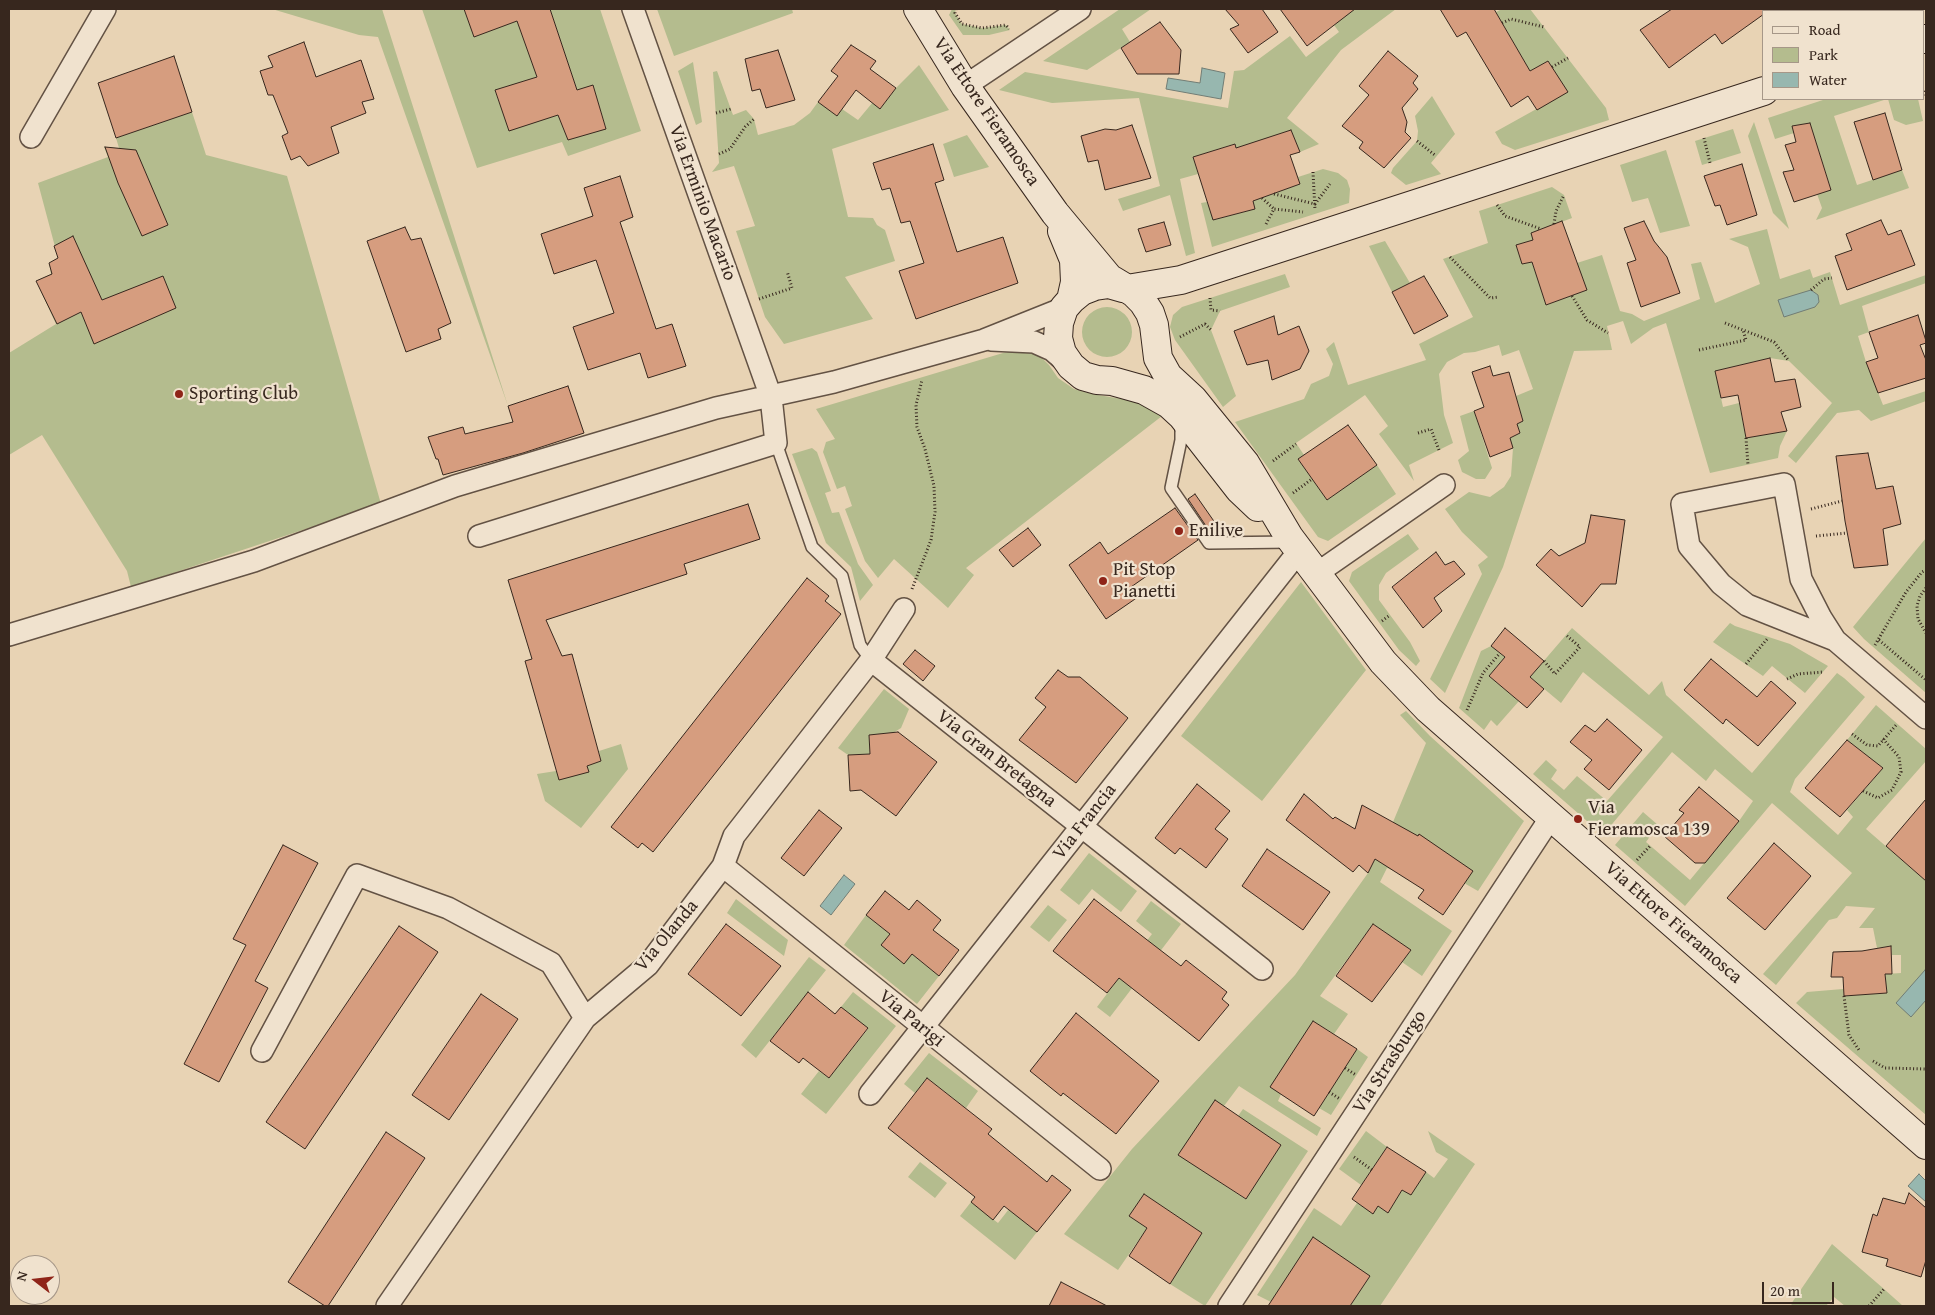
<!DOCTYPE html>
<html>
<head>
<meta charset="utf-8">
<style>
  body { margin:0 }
  #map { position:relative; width:1935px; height:1315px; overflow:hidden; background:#e8d3b4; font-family:"Gentium Book Plus",serif }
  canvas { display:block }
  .frame { position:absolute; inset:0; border:10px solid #37271e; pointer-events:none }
  .legend { position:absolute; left:1762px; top:10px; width:162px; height:90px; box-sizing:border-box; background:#f0e2ce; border:1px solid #a69788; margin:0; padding:6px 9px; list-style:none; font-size:15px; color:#37271e }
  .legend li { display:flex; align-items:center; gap:10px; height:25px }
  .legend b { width:25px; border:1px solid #a69788 }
  .north { position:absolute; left:10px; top:1255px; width:50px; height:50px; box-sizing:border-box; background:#f0e2ce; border:1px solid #a69788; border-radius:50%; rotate:286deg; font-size:14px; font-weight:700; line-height:20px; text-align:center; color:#37271e }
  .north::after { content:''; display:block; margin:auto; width:18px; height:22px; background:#8f2418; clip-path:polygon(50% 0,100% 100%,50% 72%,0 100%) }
  .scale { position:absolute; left:1762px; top:1282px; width:72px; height:22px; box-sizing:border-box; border:2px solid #37271e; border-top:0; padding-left:6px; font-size:15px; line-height:18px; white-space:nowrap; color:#37271e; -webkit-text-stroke:4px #f0e2ce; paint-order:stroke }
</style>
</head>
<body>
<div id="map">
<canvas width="1935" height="1315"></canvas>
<div class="frame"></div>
<ul class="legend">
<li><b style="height:6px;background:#f0e2ce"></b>Road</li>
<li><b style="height:14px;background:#b4bc8e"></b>Park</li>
<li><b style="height:14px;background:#97b7af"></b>Water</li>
</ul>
<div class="north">N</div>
<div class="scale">20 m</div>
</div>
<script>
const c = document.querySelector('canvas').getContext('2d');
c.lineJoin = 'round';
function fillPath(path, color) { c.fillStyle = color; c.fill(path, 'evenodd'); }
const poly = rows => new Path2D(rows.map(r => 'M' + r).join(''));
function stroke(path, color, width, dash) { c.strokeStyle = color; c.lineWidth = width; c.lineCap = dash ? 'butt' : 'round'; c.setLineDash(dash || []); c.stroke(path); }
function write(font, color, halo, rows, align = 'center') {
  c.font = font + ' "Gentium Book Plus",serif'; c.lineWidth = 4.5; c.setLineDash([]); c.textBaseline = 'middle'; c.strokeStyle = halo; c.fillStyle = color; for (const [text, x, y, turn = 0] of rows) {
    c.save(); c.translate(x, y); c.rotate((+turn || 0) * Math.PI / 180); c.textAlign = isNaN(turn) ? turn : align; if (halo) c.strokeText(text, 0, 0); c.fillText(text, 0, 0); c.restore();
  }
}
fillPath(poly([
  [272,9,382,9,508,406,378,37,359,35],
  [422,9,464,9,474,36,517,21,537,77,495,91,509,130,554,104,568,140,606,128,593,86,577,90,550,9,600,9,641,131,568,156,562,142,477,168],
  [657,9,792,9,793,13,674,56],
  [952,9,956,9,955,13,962,24,982,28,1006,25,1010,30,989,35,963,35,949,15],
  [1120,9,1151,9,1122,29,1130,42,1087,70,1043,61],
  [1350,9,1396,9,1341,50,1287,118,1319,144,1300,152,1291,130,1253,143,1239,158,1234,144,1193,157,1198,174,1180,179,1195,253,1186,256,1170,195,1123,211,1118,199,1160,186,1139,98,1052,103,999,90,1025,72,1228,108,1234,71,1244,70,1290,36,1306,57,1339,32,1334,25,1351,11],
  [1502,9,1530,9,1606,108,1609,120,1515,150,1502,144,1495,132,1567,92,1548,61,1530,71,1496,12],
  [693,62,702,122,696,125,678,71],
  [919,65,949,110,832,149,848,217,873,218,877,225,885,230,895,261,845,277,873,319,784,344,765,317,736,231,755,226,734,166,712,172,719,163,713,72,717,71,733,115,746,110,754,119,758,135,794,125,810,113,818,102,837,116,842,109,858,120,873,102,881,108,896,88],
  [1432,96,1455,134,1431,163,1441,174,1406,185,1391,173,1393,168,1417,141,1418,131,1415,116],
  [1826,99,1887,99,1834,116,1857,185,1902,170,1909,188,1816,220,1822,208,1817,194,1831,189,1810,123,1792,126,1794,133,1775,139,1768,118],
  [1888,99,1918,99,1923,121,1906,125,1894,120],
  [192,112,206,155,287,176,381,504,131,587,127,571,42,435,9,455,9,353,56,324,36,281,51,274,49,263,58,258,38,183,108,157,104,147,119,148,116,138],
  [1754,122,1789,229,1773,213,1748,136],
  [1733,129,1741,153,1702,165,1695,141],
  [967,135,989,167,954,177,943,144],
  [1666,150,1690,226,1660,233,1648,198,1632,202,1620,165],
  [1323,169,1338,173,1347,180,1350,189,1349,203,1212,247,1201,203,1207,202,1214,220,1255,209,1253,201,1300,184,1298,177],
  [1552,187,1564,195,1572,218,1532,233,1533,240,1516,245,1522,264,1532,262,1546,305,1587,290,1577,263,1602,255,1620,311,1632,314,1644,321,1700,299,1691,264,1701,262,1715,303,1760,284,1748,247,1729,239,1767,229,1780,279,1810,269,1813,278,1830,272,1840,305,1926,275,1926,283,1862,306,1869,332,1858,336,1866,362,1883,405,1926,391,1926,401,1871,421,1859,410,1837,413,1796,463,1788,456,1832,403,1789,361,1770,358,1715,371,1723,407,1739,403,1746,438,1787,431,1780,446,1778,458,1710,473,1666,323,1653,328,1631,344,1623,321,1607,326,1612,350,1574,351,1503,567,1445,693,1430,679,1482,574,1478,565,1488,557,1462,532,1445,509,1469,492,1490,497,1504,487,1511,476,1513,448,1510,438,1520,433,1517,424,1523,420,1516,396,1533,389,1519,350,1502,356,1499,345,1475,352,1464,353,1447,362,1439,374,1444,415,1453,443,1409,465,1414,481,1379,434,1388,426,1365,395,1296,443,1304,455,1298,459,1327,500,1377,465,1396,494,1328,541,1318,537,1235,422,1304,399,1311,384,1329,376,1333,364,1326,349,1334,342,1348,385,1426,360,1419,344,1473,317,1443,259,1488,243,1479,211],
  [1385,241,1410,283,1392,292,1369,246],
  [1285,274,1290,287,1220,311,1211,330,1236,396,1223,407,1175,340,1170,327,1173,315,1182,307],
  '1082 332a25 25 0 1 1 50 0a25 25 0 1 1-50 0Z',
  [1021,350,1038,354,1049,365,1058,378,1074,389,1092,394,1134,401,1162,416,966,568,974,575,948,608,894,559,878,578,865,561,845,509,852,506,845,486,837,489,823,452,826,442,835,439,816,409,1003,353],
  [1474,411,1492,468,1485,479,1476,479,1462,472,1458,460,1469,451,1460,416],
  [812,448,817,452,831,491,825,493,832,513,839,512,858,564,873,585,860,601,851,567,826,543,792,454],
  [1408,534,1419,549,1386,573,1379,585,1379,600,1410,642,1420,661,1416,666,1399,650,1349,581,1352,572],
  [1926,538,1926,693,1864,639,1853,627],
  [1301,582,1366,670,1262,801,1181,736],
  [1730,623,1735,626,1790,644,1828,666,1805,693,1772,666,1763,676,1713,642],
  [1572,628,1649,695,1662,681,1666,695,1752,773,1837,673,1844,678,1865,697,1795,779,1790,792,1838,835,1853,817,1847,810,1883,768,1847,740,1876,705,1926,749,1926,761,1866,829,1926,881,1926,1115,1796,1003,1807,992,1843,989,1844,996,1887,993,1885,974,1901,973,1901,955,1892,955,1891,946,1877,948,1873,928,1859,928,1875,908,1846,906,1837,918,1829,920,1776,985,1763,974,1852,873,1772,803,1685,906,1615,845,1643,812,1658,825,1646,842,1690,880,1739,821,1753,801,1715,769,1706,781,1672,752,1603,835,1533,774,1546,760,1557,770,1551,779,1564,790,1577,776,1607,801,1663,737,1583,672,1561,703,1530,677],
  [1491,646,1505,657,1489,676,1519,701,1497,726,1491,720,1484,730,1459,708,1481,651],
  [884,689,909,709,901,728,893,733,869,735,870,754,848,755,838,748],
  [1406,711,1430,736,1524,821,1478,891,1464,883,1419,835,1394,871,1387,868,1380,882,1452,931,1422,976,1402,962,1411,950,1373,924,1320,996,1348,1014,1334,1034,1313,1021,1278,1101,1321,1128,1317,1136,1239,1086,1224,1106,1179,1155,1245,1199,1281,1145,1238,1116,1243,1109,1308,1151,1205,1306,1170,1284,1202,1233,1144,1194,1129,1216,1147,1228,1118,1270,1064,1234,1132,1149,1295,975,1368,873,1393,822,1426,743,1400,715],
  [621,744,628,769,581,828,545,801,537,774,556,771,589,772,587,766,601,761,599,751],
  [1089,853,1137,891,1121,912,1092,889,1079,905,1060,890],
  [736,899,788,940,784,956,727,913],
  [1151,901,1181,924,1110,1017,1097,1007,1152,934,1136,921],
  [1048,905,1067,920,1049,942,1030,927],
  [866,915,890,934,881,945,912,954,939,976,917,1004,844,945],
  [809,957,826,970,756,1058,741,1045],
  [853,992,896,1026,826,1114,801,1094,819,1071,829,1078,868,1029,841,1007],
  [1357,1049,1368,1057,1331,1115,1319,1108],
  [929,1053,978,1091,966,1108,927,1078,915,1093,904,1084],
  [1366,1131,1387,1147,1361,1185,1339,1169],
  [1428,1131,1475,1164,1380,1306,1350,1306,1370,1276,1271,1302,1257,1295,1314,1208,1341,1226,1357,1203,1373,1213,1378,1206,1388,1213,1402,1190,1411,1194,1426,1172,1434,1178,1448,1159,1436,1152],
  [920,1162,947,1183,935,1198,908,1177],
  [971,1202,998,1223,1009,1209,1037,1232,1015,1260,960,1216],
  [1832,1244,1884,1289,1903,1306,1845,1306,1834,1297,1826,1306,1793,1306,1791,1304]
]), '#b4bc8e');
const water = poly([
  [1202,68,1225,73,1221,99,1166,89,1168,78,1200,83,1202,68],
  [1811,290,1818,295,1819,302,1815,307,1784,317,1778,300,1811,290],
  [844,875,855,884,831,915,820,906,844,875],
  [1925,970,1926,971,1926,1000,1911,1017,1896,1003,1925,970],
  [1919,1174,1926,1181,1926,1202,1908,1186,1919,1174]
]);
fillPath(water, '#97b7af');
stroke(water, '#717d75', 1);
const building = poly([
  [464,9,550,9,577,90,593,85,606,129,568,140,558,115,509,131,495,90,537,77,517,21,474,37,464,9],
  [1225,9,1262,9,1278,32,1248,53,1230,29,1239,25,1225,9],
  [1280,9,1355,9,1307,46,1280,9],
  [1440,9,1494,9,1530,71,1548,61,1568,92,1537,110,1528,96,1511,107,1466,32,1457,37,1440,9],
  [1672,9,1771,9,1764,11,1764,14,1722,44,1715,34,1669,68,1640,30,1672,9],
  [1160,22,1181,50,1179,74,1137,74,1121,48,1160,22],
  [304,42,316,77,361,60,374,99,362,102,366,113,331,127,339,153,308,166,300,156,291,160,282,136,288,133,273,95,268,95,260,71,273,67,268,56,304,42],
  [851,45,876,61,870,69,896,88,880,109,856,90,837,116,818,102,838,76,831,71,851,45],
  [778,50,795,100,766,108,760,89,752,91,745,59,778,50],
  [1388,51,1418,76,1413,83,1418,89,1402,108,1407,122,1405,132,1411,138,1384,168,1359,148,1363,142,1342,126,1369,95,1359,86,1388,51],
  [174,56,192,112,116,138,98,83,174,56],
  [1885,113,1902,170,1873,180,1854,122,1885,113],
  [1810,123,1831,190,1794,202,1783,172,1794,170,1785,145,1796,142,1792,126,1810,123],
  [1132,125,1151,178,1105,190,1098,160,1088,162,1081,136,1105,129,1116,130,1132,125],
  [1291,130,1300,152,1290,155,1300,184,1253,201,1255,209,1213,220,1193,157,1235,144,1236,148,1291,130],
  [933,144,944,180,935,183,957,252,1003,237,1018,283,916,319,899,271,924,263,910,221,901,223,890,188,882,190,873,163,933,144],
  [105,147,136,150,168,225,142,236,118,183,105,147],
  [1742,164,1757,215,1727,225,1720,205,1715,206,1704,176,1742,164],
  [620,176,633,217,620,222,656,329,672,324,686,366,648,378,640,353,588,370,573,327,614,313,596,260,554,274,541,234,593,216,584,188,620,176],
  [1881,220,1888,235,1901,230,1915,265,1847,290,1835,256,1852,250,1846,234,1881,220],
  [1562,221,1587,290,1546,305,1532,262,1522,264,1516,245,1533,240,1531,233,1562,221],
  [1644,221,1654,241,1667,257,1680,293,1641,307,1627,263,1636,260,1624,228,1644,221],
  [1164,222,1171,245,1146,252,1138,229,1164,222],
  [405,227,411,240,421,238,451,323,438,329,441,339,406,352,367,241,405,227],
  [73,236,102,300,163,276,176,308,94,344,81,312,57,324,36,281,52,274,49,263,58,258,54,246,73,236],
  [1424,276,1448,316,1414,334,1392,292,1424,276],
  [1918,315,1926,341,1926,343,1920,345,1926,360,1926,378,1878,393,1866,362,1878,358,1869,332,1918,315],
  [1274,316,1278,335,1299,326,1309,351,1300,369,1272,380,1268,360,1247,365,1234,331,1274,316],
  [1770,358,1775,382,1795,379,1801,407,1781,412,1787,431,1746,438,1738,395,1721,398,1715,371,1770,358],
  [1490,366,1493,376,1509,372,1523,421,1517,424,1520,433,1510,438,1513,448,1490,457,1474,411,1484,407,1472,372,1490,366],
  [568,386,584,433,523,453,443,475,438,459,436,459,428,437,463,427,465,434,513,422,508,406,568,386],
  [1348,425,1377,465,1327,500,1298,459,1348,425],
  [1868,453,1876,489,1893,486,1901,524,1883,529,1888,565,1854,568,1845,521,1836,456,1868,453],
  [1195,494,1218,527,1210,532,1188,499,1195,494],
  [748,504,760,539,684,564,687,574,546,620,562,656,572,654,601,761,587,766,589,772,559,780,525,661,532,659,508,580,748,504],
  [1175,508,1198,540,1131,587,1138,597,1106,619,1069,565,1100,542,1108,554,1175,508],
  [1591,515,1625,520,1616,584,1601,584,1582,607,1536,565,1551,549,1559,556,1585,543,1591,515],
  [1028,528,1041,545,1013,567,999,550,1028,528],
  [1436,552,1445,565,1454,561,1465,574,1434,598,1442,611,1423,628,1392,587,1436,552],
  [807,578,829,596,825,601,841,614,653,852,642,843,638,848,611,827,807,578],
  [1505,628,1544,661,1530,677,1544,689,1527,708,1489,676,1505,657,1491,646,1505,628],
  [915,650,935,666,923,681,903,664,915,650],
  [1711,659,1757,697,1771,681,1796,703,1758,746,1726,719,1723,724,1684,690,1711,659],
  [1058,670,1068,677,1080,677,1128,718,1076,783,1019,740,1046,707,1035,698,1058,670],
  [1607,719,1642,750,1609,790,1584,769,1592,760,1570,742,1585,725,1595,732,1607,719],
  [898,732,937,762,896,816,861,790,850,791,848,755,870,754,869,735,898,732],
  [1847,740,1883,768,1840,817,1805,788,1847,740],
  [1197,784,1230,811,1215,829,1228,839,1206,868,1180,848,1175,854,1155,838,1197,784],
  [1699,787,1739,821,1705,863,1695,863,1664,836,1684,813,1679,810,1699,787],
  [1304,794,1333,819,1335,817,1355,829,1362,805,1418,836,1419,834,1473,871,1443,915,1418,898,1424,890,1375,859,1368,873,1359,865,1353,872,1286,820,1304,794],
  [1926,799,1926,881,1886,846,1926,799],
  [819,810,842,828,804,876,781,858,819,810],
  [1774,843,1811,876,1765,930,1727,898,1774,843],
  [283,845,318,863,255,981,268,988,219,1082,184,1064,246,945,233,939,283,845],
  [1267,849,1330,892,1303,930,1242,886,1267,849],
  [885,891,909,910,917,900,941,920,933,930,959,950,939,976,912,954,904,964,881,945,890,934,866,915,885,891],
  [1094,899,1181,966,1186,960,1227,992,1222,999,1229,1005,1199,1041,1119,978,1107,993,1053,951,1094,899],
  [726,924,781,966,741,1016,688,974,726,924],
  [1373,924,1411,950,1372,1002,1336,976,1373,924],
  [399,926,438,952,305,1149,266,1122,399,926],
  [1891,946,1892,974,1885,974,1887,993,1844,996,1843,977,1831,977,1833,952,1862,951,1891,946],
  [808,992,835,1014,841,1007,868,1028,829,1078,803,1058,799,1063,770,1041,808,992],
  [481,994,518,1019,449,1120,412,1095,481,994],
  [1076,1013,1159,1081,1116,1134,1063,1093,1061,1096,1030,1071,1076,1013],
  [1313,1021,1357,1049,1314,1116,1270,1087,1313,1021],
  [927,1078,992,1129,988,1134,1047,1182,1052,1175,1071,1190,1037,1232,1004,1206,993,1220,971,1202,975,1197,888,1128,927,1078],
  [1215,1100,1281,1145,1246,1199,1178,1155,1215,1100],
  [386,1132,425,1158,328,1306,325,1306,288,1282,386,1132],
  [1387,1147,1426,1172,1411,1195,1402,1190,1388,1213,1378,1206,1373,1214,1352,1199,1387,1147],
  [1909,1193,1926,1208,1926,1260,1921,1277,1886,1266,1888,1259,1862,1252,1873,1214,1877,1216,1883,1198,1905,1204,1909,1193],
  [1144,1194,1202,1233,1170,1284,1129,1256,1147,1228,1129,1216,1144,1194],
  [1313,1237,1370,1276,1350,1306,1268,1306,1313,1237],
  [1061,1282,1107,1306,1049,1306,1061,1282]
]);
fillPath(building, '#d69d7f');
stroke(building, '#37271e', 1);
const service = poly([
  [1181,422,1181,440,1171,488,1209,543,1292,542],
  [776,443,812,547,842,576,860,645,871,660]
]);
const minor = poly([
  [965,86,1080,9],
  [31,137,105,9],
  [991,340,1034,342,1052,350,1069,365],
  [479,536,776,443,771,397,633,9],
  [1316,574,1444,485],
  [9,635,254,561,455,486,716,408,834,382,984,340,1064,308],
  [1835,640,1747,605,1721,584,1689,546,1682,504,1784,484,1801,579,1821,618,1835,640,1926,718],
  [871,660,1262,969],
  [723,866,1100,1169],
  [262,1051,357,875,448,908,551,963,585,1018],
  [870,1094,1299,551],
  [387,1306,585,1018,648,965,723,866,734,836,871,660,904,609],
  [1229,1306,1551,817]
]);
const secondary = poly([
  [918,9,965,86,1055,213,1109,278,1134,293,1143,302,1150,313,1154,325,1158,358,1168,376,1193,399,1245,463,1289,537,1383,662,1428,709,1926,1145],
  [1924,39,1926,39],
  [1062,231,1074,260,1075,282,1071,300],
  [1123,288,1109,284,1095,286,1082,291,1071,300,1064,308,1059,323,1058,338,1062,353,1071,366,1083,376,1097,380,1112,381,1144,390,1169,404,1182,416,1239,489,1258,507],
  [1127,289,1181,280,1764,91]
]);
stroke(service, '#635244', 14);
stroke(minor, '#635244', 24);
stroke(secondary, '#37271e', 30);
stroke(poly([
  [956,9,955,13,962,24,982,28,1006,25,1009,29],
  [1901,9,1902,11],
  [1502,23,1511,19,1544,27],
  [1552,67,1568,58],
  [1924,91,1926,95],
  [716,113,731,109],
  [1704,138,1710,163],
  [1417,141,1436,156],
  [719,154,730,149,745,127,754,119],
  [1313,172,1315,210],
  [1274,194,1315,204,1330,184],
  [1262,198,1274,209],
  [1497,205,1505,216,1541,229],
  [1266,224,1274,209,1303,212],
  [1554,224,1556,211,1564,195],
  [1450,257,1490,298,1499,297],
  [1811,290,1824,279,1832,278],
  [1572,296,1587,320,1608,333],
  [1210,298,1211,310,1220,311],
  [759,299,792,288,787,271],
  [1725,323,1774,342,1789,361],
  [1180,337,1205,324,1211,330],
  [1699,350,1746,340,1743,330],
  [1418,433,1431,429,1439,450],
  [1746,438,1748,465],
  [1273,461,1296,444],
  [1293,493,1312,479],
  [1811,509,1842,501],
  [1816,536,1847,533],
  [1926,588,1920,596,1917,606,1918,619,1926,633],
  [912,589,931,540,935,512,934,486,925,449,917,427,916,405,922,380],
  [1382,621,1390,615],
  [1879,640,1926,680],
  [1875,645,1906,592,1922,572,1926,570],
  [1544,661,1555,674,1580,647,1566,635],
  [1746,664,1768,638],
  [1787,679,1798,674,1823,672],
  [1467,710,1483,673,1500,653],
  [1852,734,1867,745,1878,746,1897,724],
  [1863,791,1878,798,1892,790,1901,772,1899,757,1883,739],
  [1637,860,1650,846],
  [1844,996,1849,1035,1859,1050],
  [1873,1061,1885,1068,1926,1069],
  [1345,1068,1356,1075],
  [1329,1092,1340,1099],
  [1354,1157,1372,1170],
  [1869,1306,1884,1289]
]), '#37271e', 3, [1, 2.5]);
stroke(service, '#f0e2ce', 11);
stroke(minor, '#f0e2ce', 21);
stroke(secondary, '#f0e2ce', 28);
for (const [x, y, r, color] of [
  [179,394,5,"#8f2418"],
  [1179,531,5,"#8f2418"],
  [1103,581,5,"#8f2418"],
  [1578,819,5,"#8f2418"]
]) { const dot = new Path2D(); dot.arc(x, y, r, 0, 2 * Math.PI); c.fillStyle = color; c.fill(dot); stroke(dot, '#f0e2ce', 2); }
write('19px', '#37271e', '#f0e2ce', [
  ["Via Ettore Fieramosca",986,112,56],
  ["Via Erminio Macario",702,203,70],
  ["Via Gran Bretagna",996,759,38],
  ["Via Francia",1085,822,-52],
  ["Via Ettore Fieramosca",1673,923,41],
  ["Via Olanda",667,936,-50],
  ["Via Parigi",911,1019,39],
  ["Via Strasburgo",1390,1062,-57]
]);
write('19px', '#37271e', '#f0e2ce', [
  ["Sporting Club",189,394],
  ["Enilive",1189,531],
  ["Pit Stop",1113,570],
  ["Pianetti",1113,592],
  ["Via",1588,808],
  ["Fieramosca 139",1588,830]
], 'left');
</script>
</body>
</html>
